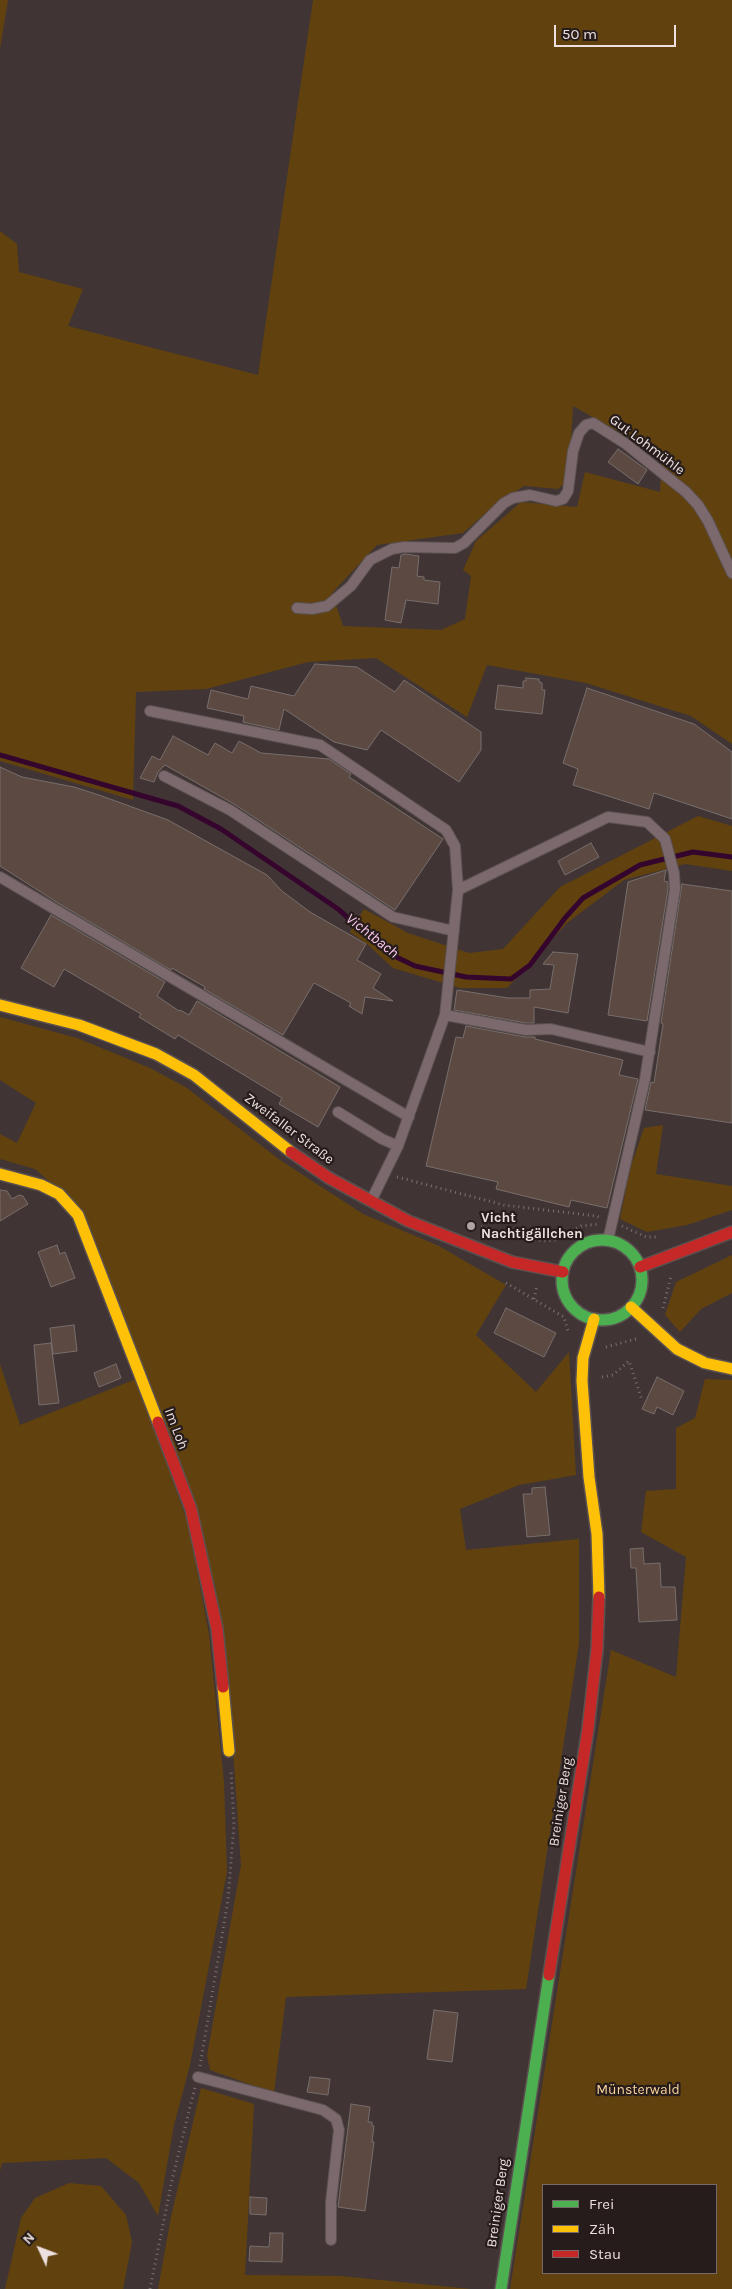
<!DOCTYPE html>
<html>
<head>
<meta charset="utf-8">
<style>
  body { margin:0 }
  #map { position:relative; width:732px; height:2289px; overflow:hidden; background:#403534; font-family:Karla,sans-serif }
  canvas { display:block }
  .legend { position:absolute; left:542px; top:2184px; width:175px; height:90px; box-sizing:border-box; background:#251c1b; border:1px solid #756a69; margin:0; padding:6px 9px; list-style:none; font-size:15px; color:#ede0df }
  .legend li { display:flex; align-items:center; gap:10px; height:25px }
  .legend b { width:25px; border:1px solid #756a69 }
  .north { position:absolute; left:15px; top:2224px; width:50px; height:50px; -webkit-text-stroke:4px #251c1b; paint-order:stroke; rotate:313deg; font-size:14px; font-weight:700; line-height:20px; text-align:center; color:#ede0df }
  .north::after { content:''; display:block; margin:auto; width:18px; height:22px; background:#ede0df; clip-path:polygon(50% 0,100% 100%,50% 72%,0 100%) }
  .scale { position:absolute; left:554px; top:25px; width:122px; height:22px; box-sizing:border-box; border:2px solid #ede0df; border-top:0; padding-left:6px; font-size:15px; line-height:18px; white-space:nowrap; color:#ede0df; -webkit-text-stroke:4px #251c1b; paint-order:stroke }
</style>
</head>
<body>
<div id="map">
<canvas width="732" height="2289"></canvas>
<ul class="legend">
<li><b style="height:6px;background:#4caf50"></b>Frei</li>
<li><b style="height:6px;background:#ffc107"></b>Zäh</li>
<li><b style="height:6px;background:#c62828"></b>Stau</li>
</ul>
<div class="north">N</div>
<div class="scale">50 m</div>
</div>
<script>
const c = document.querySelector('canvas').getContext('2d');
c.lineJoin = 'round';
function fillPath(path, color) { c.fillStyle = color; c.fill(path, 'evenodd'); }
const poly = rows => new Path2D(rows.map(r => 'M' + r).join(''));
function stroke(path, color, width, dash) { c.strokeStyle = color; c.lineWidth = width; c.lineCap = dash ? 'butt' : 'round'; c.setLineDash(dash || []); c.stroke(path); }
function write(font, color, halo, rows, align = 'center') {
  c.font = font + ' Karla,sans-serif'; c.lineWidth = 4.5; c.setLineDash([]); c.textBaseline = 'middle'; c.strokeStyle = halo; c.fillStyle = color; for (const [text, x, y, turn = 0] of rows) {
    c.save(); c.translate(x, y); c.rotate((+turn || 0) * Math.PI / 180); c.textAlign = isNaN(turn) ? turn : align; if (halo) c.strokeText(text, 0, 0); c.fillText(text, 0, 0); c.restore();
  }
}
fillPath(poly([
  [0,0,8,0,0,49],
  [313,0,732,0,732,744,691,716,586,683,487,665,467,717,376,658,308,662,206,689,136,692,133,800,0,761,0,231,17,244,19,272,83,289,68,326,258,375],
  [573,406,662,456,660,492,585,472,577,507,521,502,476,541,463,570,471,576,465,619,441,630,343,626,332,593,377,545,463,533,495,505,524,486,558,489,566,482,570,462],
  [698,816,732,826,732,871,685,864,624,880,567,923,507,988,460,988,393,968,367,944,350,932,364,909,408,933,469,953,503,949,560,887],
  [0,1017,77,1038,150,1068,187,1088,280,1160,363,1214,439,1246,506,1285,476,1335,536,1392,569,1352,576,1475,519,1485,460,1509,466,1550,579,1539,579,1643,526,1989,286,1997,274,2093,210,2070,207,2056,241,1865,231,1721,215,1585,83,1211,35,1169,0,1159,0,1134,17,1143,36,1103,0,1080],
  [663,1125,656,1174,732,1186,732,1210,687,1225,647,1232,620,1219,630,1169,644,1128],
  [732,1255,732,1293,701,1309,680,1332,665,1315,676,1282],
  [0,1364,20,1425,136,1379,188,1523,209,1634,224,1782,227,1872,190,2065,174,2125,158,2216,139,2183,106,2158,2,2163,0,2171],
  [705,1379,732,1380,732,2289,510,2289,611,1650,676,1677,686,1557,641,1532,646,1491,676,1489,676,1428,695,1418],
  [543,2185,716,2185,716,2273,543,2273],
  [201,2088,254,2104,245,2275,340,2276,471,2289,158,2289,171,2217],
  [69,2183,101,2186,126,2215,132,2242,123,2289,5,2289,21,2218,35,2198]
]), '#61420f');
stroke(poly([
  [0,755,178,806,221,829,338,909,388,953,415,966,466,977,511,979,530,965,565,918,583,898,640,865,693,852,732,857]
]), '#36052e', 5);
const building = poly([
  [618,449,647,470,638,484,608,462,618,449],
  [405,554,419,556,417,576,424,577,424,580,440,582,438,604,406,600,401,623,385,620,392,567,399,568,401,555,405,554],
  [315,664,357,667,395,692,404,680,481,732,481,750,459,782,381,730,367,750,334,742,284,709,279,730,243,722,244,716,207,708,211,690,248,699,251,686,294,696,315,664],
  [526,678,539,679,539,682,542,683,542,690,545,690,542,714,495,709,498,685,523,688,523,681,526,681,526,678],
  [587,688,694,724,732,752,732,819,654,793,649,809,573,785,578,769,563,763,587,688],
  [173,736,208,755,215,743,232,753,239,741,261,753,329,759,351,774,349,777,443,839,395,910,234,804,165,765,158,772,154,782,140,778,152,756,160,760,173,736],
  [0,767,22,777,74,787,99,795,168,820,267,875,282,891,310,912,366,944,357,960,381,974,373,988,393,1001,365,997,362,1014,349,1006,351,1003,314,983,283,1035,204,989,205,987,172,968,171,970,58,903,0,866,0,767],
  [591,843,599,857,565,875,558,861,591,843],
  [666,870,664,881,668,882,668,889,647,1021,608,1015,628,882,666,870],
  [682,884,732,891,732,1123,645,1110,651,1082,654,1083,663,1024,661,1023,682,884],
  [51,915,165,982,157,996,179,1011,180,1010,189,1015,197,1001,340,1087,318,1127,279,1104,282,1098,178,1035,175,1039,139,1017,141,1014,64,969,54,987,21,968,51,915],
  [553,952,578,954,568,1013,534,1007,534,1023,526,1023,454,1010,457,990,508,998,530,998,530,990,550,989,554,965,543,964,553,952],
  [466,1026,525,1037,535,1037,535,1039,623,1060,619,1075,638,1079,607,1208,571,1200,569,1207,496,1189,498,1182,426,1166,456,1037,463,1038,466,1026],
  [0,1190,7,1191,12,1199,19,1195,23,1196,28,1204,0,1221,0,1190],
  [57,1245,60,1254,65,1252,75,1278,51,1287,38,1252,57,1245],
  [506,1308,556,1333,544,1357,494,1333,506,1308],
  [74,1325,77,1351,53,1354,50,1328,74,1325],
  [51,1343,59,1403,39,1405,34,1345,51,1343],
  [116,1364,121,1378,99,1387,94,1373,116,1364],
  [657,1377,684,1391,673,1415,657,1407,654,1414,642,1409,657,1377],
  [545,1487,550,1535,527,1537,523,1494,532,1494,532,1488,545,1487],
  [643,1548,644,1564,660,1563,661,1587,675,1587,677,1620,639,1622,636,1568,631,1568,630,1549,643,1548],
  [434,2010,458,2013,452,2062,427,2059,434,2010],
  [310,2077,330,2079,328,2095,307,2092,310,2077],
  [351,2104,370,2107,368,2122,372,2122,372,2126,374,2126,372,2142,374,2142,365,2211,338,2207,351,2104],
  [250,2197,267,2198,266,2215,250,2214,250,2197],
  [270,2233,283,2233,282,2262,249,2261,250,2246,269,2247,270,2233]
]);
fillPath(building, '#5c4a42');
stroke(building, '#776e6c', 1);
const lane = poly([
  [297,608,312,609,327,606,351,586,370,560,392,549,404,547,455,548,464,543,504,503,513,498,530,495,556,501,563,499,568,491,573,451,579,433,586,425,593,423,626,444,686,492,698,505,708,521,732,573],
  [150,711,320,745,446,830,455,846,458,890,445,1015,398,1146,371,1201],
  [164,776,230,810,393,917,454,931],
  [0,877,409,1117],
  [458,890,608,817,647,822,665,839,674,873,675,889,645,1079,608,1240],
  [445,1015,526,1030,551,1029,650,1052],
  [338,1112,382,1139,398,1146],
  [198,2077,323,2110,336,2119,339,2130,331,2202,331,2240]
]);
const fast = poly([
  '562 1280a40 40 0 1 1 80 0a40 40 0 1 1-80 0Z',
  [501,2289,549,1975]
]);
const slow = poly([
  [0,1005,79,1025,156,1054,194,1075,291,1152],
  [0,1174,41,1185,59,1194,78,1215,158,1422],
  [631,1307,677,1349,705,1363,732,1369],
  [594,1319,583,1358,582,1381,589,1477,597,1534,599,1597],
  [223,1687,229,1751]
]);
const jam = poly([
  [291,1152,329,1178,408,1221,512,1262,563,1272],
  [640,1267,732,1232],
  [158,1422,191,1509,217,1629,223,1687],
  [549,1975,588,1729,597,1649,599,1597]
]);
stroke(lane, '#5b5150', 12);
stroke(fast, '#5b5150', 14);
stroke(slow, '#5b5150', 14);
stroke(jam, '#5b5150', 14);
stroke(poly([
  [397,1177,504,1205,596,1216,601,1218],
  [476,1226,542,1241,556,1240,581,1226,599,1224],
  [622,1226,646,1237,656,1237,657,1240],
  [506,1283,564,1317,568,1331],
  [534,1299,537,1286],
  [663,1308,671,1276],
  [606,1347,636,1339],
  [602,1377,613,1375,629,1361,642,1400],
  [200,2066,228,1900,234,1824,231,1770],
  [150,2289,172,2180,195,2087]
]), '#7c7072', 3, [1, 4]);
stroke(lane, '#7b696d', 10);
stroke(fast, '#4caf50', 11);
stroke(slow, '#ffc107', 11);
stroke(jam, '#c62828', 11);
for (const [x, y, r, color] of [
  [471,1226,5,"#b0a4a3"]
]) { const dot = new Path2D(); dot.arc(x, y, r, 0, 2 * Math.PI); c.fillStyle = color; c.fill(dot); stroke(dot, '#251c1b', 2); }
write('14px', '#ede0df', '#251c1b', [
  ["Gut Lohmühle",647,445,37],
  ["Zweifaller Straße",289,1129,37],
  ["Im Loh",176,1429,69],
  ["Breiniger Berg",561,1802,-81],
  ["Breiniger Berg",498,2203,-82]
]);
write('bold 14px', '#ede0df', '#251c1b', [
  ["Vicht",481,1218],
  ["Nachtigällchen",481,1234]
], 'left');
write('14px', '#f9d29d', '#251c1b', [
  ["Münsterwald",638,2090]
]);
write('italic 15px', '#fec7ef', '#251c1b', [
  ["Vichtbach",372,936,38]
]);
</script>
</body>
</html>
